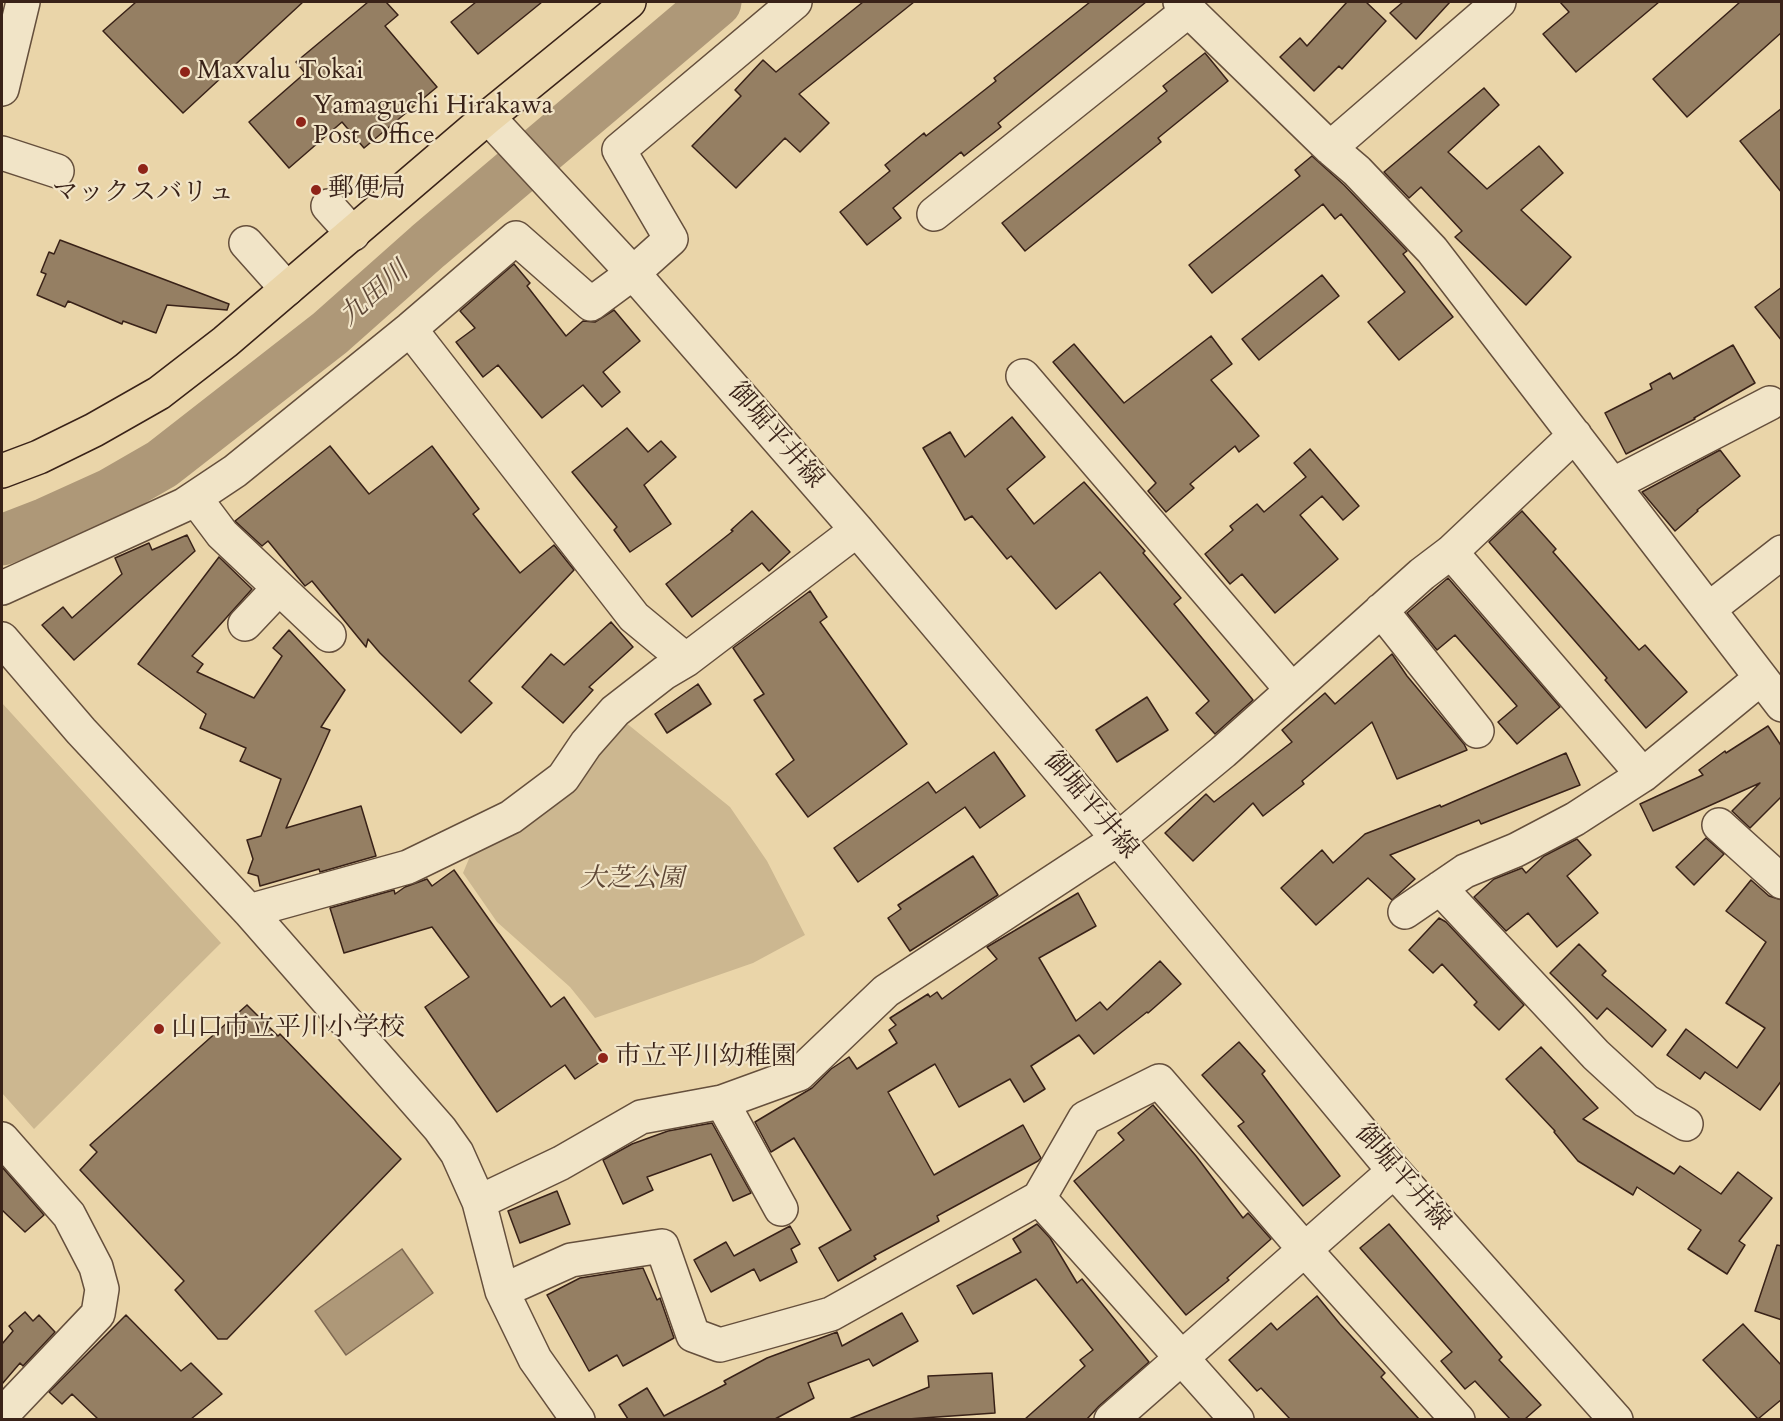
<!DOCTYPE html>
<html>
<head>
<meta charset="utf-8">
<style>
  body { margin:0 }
  #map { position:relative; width:1783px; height:1421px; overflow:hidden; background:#ead5a9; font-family:Cardo,serif }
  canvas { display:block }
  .frame { position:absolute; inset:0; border:3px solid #392218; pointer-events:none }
</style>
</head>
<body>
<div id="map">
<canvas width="1783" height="1421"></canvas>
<div class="frame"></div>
</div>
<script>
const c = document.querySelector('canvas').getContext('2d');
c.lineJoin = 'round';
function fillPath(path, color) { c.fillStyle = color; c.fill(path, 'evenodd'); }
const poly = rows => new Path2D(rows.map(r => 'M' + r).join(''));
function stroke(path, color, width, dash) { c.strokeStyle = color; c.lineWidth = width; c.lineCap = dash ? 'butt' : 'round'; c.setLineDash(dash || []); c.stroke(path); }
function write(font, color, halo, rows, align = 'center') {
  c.font = font + ' Cardo,"Noto Serif JP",serif'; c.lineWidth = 4.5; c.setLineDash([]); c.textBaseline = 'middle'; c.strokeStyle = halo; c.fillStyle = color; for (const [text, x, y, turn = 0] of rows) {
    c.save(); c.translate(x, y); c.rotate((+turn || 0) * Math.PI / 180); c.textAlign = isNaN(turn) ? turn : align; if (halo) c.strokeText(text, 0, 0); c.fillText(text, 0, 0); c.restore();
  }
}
fillPath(poly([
  [2,703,221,943,34,1129,2,1093],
  [620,718,730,807,767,861,805,935,753,963,595,1018,570,987,497,922,463,873,476,842]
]), '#ccb790');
const water = poly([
  [402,1249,433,1293,346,1355,315,1311,402,1249]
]);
fillPath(water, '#ae9878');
stroke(water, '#7f6952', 1.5);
stroke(poly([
  [2,540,46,523,110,494,162,464,330,333,428,246,716,2]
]), '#ae9878', 51);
const building = poly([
  [136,2,303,2,183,113,103,31,136,2],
  [368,2,386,2,398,15,385,26,437,87,364,148,342,122,289,168,249,122,305,73,296,62,368,2],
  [476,2,542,2,478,54,451,22,476,2],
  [863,2,914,2,799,94,829,123,800,152,785,138,736,188,692,146,741,96,735,90,763,60,776,72,863,2],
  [1090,2,1146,2,998,123,1001,127,964,156,961,152,893,208,901,218,867,245,840,212,890,171,885,165,924,133,926,136,996,81,994,78,1090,2],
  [1347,2,1366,2,1386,21,1342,69,1339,66,1314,91,1280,57,1300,38,1307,46,1347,2],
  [1403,2,1450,2,1416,39,1390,13,1403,2],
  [1560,2,1659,2,1576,72,1543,34,1569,12,1560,2],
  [1740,2,1782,2,1782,32,1687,117,1653,79,1740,2],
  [1205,53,1228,81,1158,138,1161,142,1025,251,1002,223,1167,91,1163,86,1205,53],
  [1484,88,1499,105,1448,152,1487,189,1539,146,1563,173,1521,210,1571,257,1526,305,1455,237,1462,231,1421,187,1409,198,1384,172,1484,88],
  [1782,108,1782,193,1740,141,1782,108],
  [1312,156,1344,185,1407,251,1403,254,1453,317,1399,360,1368,322,1405,292,1341,214,1335,219,1323,204,1212,293,1189,265,1300,176,1295,170,1312,156],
  [60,240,229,304,227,310,167,305,156,333,123,321,122,324,68,301,65,307,37,295,46,274,41,272,49,252,54,254,60,240],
  [514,264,530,283,527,286,566,336,583,321,595,322,614,310,640,341,603,372,620,392,602,407,583,385,542,418,498,365,483,377,456,342,475,328,460,311,514,264],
  [1322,275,1339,296,1259,360,1242,339,1322,275],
  [1782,287,1782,341,1755,307,1782,287],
  [1211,336,1232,364,1211,380,1259,436,1239,452,1235,446,1190,484,1194,488,1166,512,1148,491,1156,483,1053,362,1074,344,1124,403,1211,336],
  [1733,345,1755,383,1694,418,1695,419,1626,454,1605,413,1652,389,1650,384,1670,373,1673,379,1733,345],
  [1012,417,1045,457,1007,489,1034,524,1084,482,1145,551,1143,553,1181,598,1174,604,1253,700,1215,734,1196,713,1209,701,1100,572,1056,609,1011,556,1007,559,972,516,965,520,923,448,950,432,965,457,1012,417],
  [627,428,648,452,661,441,676,457,644,485,671,524,630,552,614,530,617,527,572,472,627,428],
  [330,446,369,494,432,446,479,509,473,514,520,573,554,545,574,570,469,681,492,703,461,733,380,653,368,639,366,647,312,581,305,586,268,541,262,546,235,521,330,446],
  [1310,449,1359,506,1343,520,1322,496,1300,515,1338,559,1275,613,1242,574,1230,584,1205,554,1233,530,1230,526,1257,504,1264,512,1306,477,1294,463,1310,449],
  [1720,450,1740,476,1697,510,1698,511,1675,531,1642,492,1720,450],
  [752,511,790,552,769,571,762,563,692,617,666,584,733,531,731,530,752,511],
  [1522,511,1556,549,1553,552,1639,650,1645,645,1687,692,1646,728,1605,680,1607,678,1489,542,1522,511],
  [187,535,195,551,74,660,42,625,63,607,72,618,122,574,115,558,149,543,152,550,187,535],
  [219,557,252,589,192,656,203,664,197,672,254,698,282,656,273,648,289,630,345,690,321,727,330,730,286,828,361,806,376,856,320,872,319,869,260,886,258,876,248,873,253,859,247,840,261,836,281,779,240,761,246,748,200,728,206,714,138,664,219,557],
  [1448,578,1560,707,1517,744,1498,722,1517,706,1455,635,1437,650,1407,613,1448,578],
  [810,591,827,617,820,622,907,744,808,817,776,774,794,760,754,700,764,694,733,648,810,591],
  [611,622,633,647,589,687,593,690,563,723,522,687,551,654,564,665,611,622],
  [1392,654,1407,676,1464,744,1467,750,1397,779,1372,722,1302,781,1304,784,1263,816,1253,803,1193,861,1165,833,1206,794,1214,802,1292,742,1282,730,1325,693,1335,704,1392,654],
  [698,684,711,704,667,733,655,714,698,684],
  [1147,697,1168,730,1117,762,1096,730,1147,697],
  [1768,726,1782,747,1782,796,1750,828,1732,811,1760,783,1653,831,1640,804,1703,775,1699,770,1725,751,1726,753,1768,726],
  [994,752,1025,796,980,828,965,807,858,882,834,848,928,782,936,793,994,752],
  [1566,753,1580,785,1481,824,1479,820,1390,855,1415,879,1392,900,1368,878,1316,925,1281,888,1322,850,1333,863,1365,834,1440,805,1441,807,1566,753],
  [1706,838,1724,854,1694,885,1676,867,1706,838],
  [1577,839,1591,855,1567,876,1598,913,1557,947,1528,913,1506,931,1474,897,1494,879,1522,868,1526,873,1544,856,1577,839],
  [973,856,998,895,910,951,888,918,901,909,898,905,973,856],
  [454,870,551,1007,564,997,606,1058,575,1079,565,1065,497,1112,425,1007,469,977,432,927,344,953,330,908,394,890,395,894,405,887,427,879,432,886,454,870],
  [1751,880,1769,896,1782,900,1782,1080,1760,1110,1705,1072,1700,1079,1667,1055,1686,1029,1737,1068,1765,1028,1726,1003,1766,942,1726,911,1751,880],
  [1078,893,1096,926,1039,958,1076,1021,1100,1002,1107,1010,1160,961,1181,984,1148,1013,1147,1012,1094,1054,1079,1035,1031,1066,1045,1089,1024,1102,1010,1079,959,1107,935,1064,888,1092,934,1175,1023,1125,1041,1158,1038,1161,937,1216,939,1221,874,1256,876,1259,838,1281,819,1248,851,1230,794,1138,771,1152,755,1122,812,1088,831,1069,849,1057,857,1069,897,1043,889,1030,896,1025,890,1018,928,994,930,997,937,992,942,999,997,959,987,947,1078,893],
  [1439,918,1446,922,1524,1005,1499,1030,1474,1005,1477,1002,1442,964,1433,973,1409,950,1439,918],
  [1579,944,1606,971,1602,975,1666,1030,1652,1047,1607,1008,1597,1019,1550,973,1579,944],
  [247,1005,278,1036,280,1034,401,1159,227,1339,218,1339,175,1290,184,1281,80,1170,97,1152,90,1145,247,1005],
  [1239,1042,1265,1071,1262,1074,1340,1176,1303,1206,1238,1126,1244,1122,1202,1075,1239,1042],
  [1541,1047,1598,1108,1583,1119,1674,1174,1680,1166,1721,1194,1738,1172,1772,1198,1739,1241,1745,1245,1727,1274,1688,1249,1701,1230,1637,1187,1633,1195,1578,1161,1554,1132,1555,1131,1506,1079,1541,1047],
  [1153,1105,1196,1156,1243,1218,1248,1213,1271,1239,1227,1278,1229,1280,1186,1315,1074,1181,1124,1140,1118,1133,1153,1105],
  [712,1123,751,1193,733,1201,711,1154,647,1177,653,1190,623,1204,603,1160,632,1144,668,1131,712,1123],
  [2,1167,44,1215,25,1232,2,1210,2,1167],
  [557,1191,570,1224,520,1243,508,1211,557,1191],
  [1037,1224,1050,1238,1077,1283,1082,1279,1149,1362,1099,1406,1087,1419,1025,1419,1085,1366,1080,1360,1093,1350,1036,1279,973,1314,957,1286,1021,1252,1013,1239,1037,1224],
  [1389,1224,1502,1357,1499,1360,1541,1405,1525,1419,1510,1419,1475,1381,1465,1389,1441,1361,1452,1352,1360,1248,1389,1224],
  [790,1226,800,1244,791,1249,797,1262,760,1281,754,1269,711,1292,694,1260,726,1242,734,1256,790,1226],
  [1777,1245,1782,1246,1782,1320,1755,1311,1777,1245],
  [643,1268,657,1300,660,1298,674,1338,623,1366,617,1355,589,1371,547,1295,580,1278,643,1268],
  [1317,1296,1340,1324,1385,1373,1381,1377,1419,1419,1290,1419,1261,1388,1257,1391,1229,1360,1271,1323,1277,1330,1317,1296],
  [25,1312,33,1321,39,1315,55,1332,23,1366,20,1363,2,1384,2,1344,13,1331,9,1326,25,1312],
  [902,1313,918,1341,873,1366,869,1359,808,1383,814,1398,775,1419,628,1419,619,1405,647,1388,664,1416,726,1384,724,1381,767,1358,837,1332,842,1346,902,1313],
  [126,1315,181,1371,191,1363,222,1394,191,1419,98,1419,72,1394,62,1404,49,1392,126,1315],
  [1743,1324,1782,1366,1782,1399,1758,1419,1703,1360,1743,1324],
  [992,1373,995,1413,908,1419,849,1419,929,1387,928,1376,992,1373]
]);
fillPath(building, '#957f63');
stroke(building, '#392218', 1.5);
const minor = poly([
  [1180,2,1330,148,1357,171,1432,250,1782,705],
  [2,89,23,2],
  [488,117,633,273,857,530,1118,839,1394,1171,1616,1420],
  [1330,148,1499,2],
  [2,153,57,171],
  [328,206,353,234],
  [934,214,1189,10],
  [246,243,287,289],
  [410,329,634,617,686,660],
  [1023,376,1292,690],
  [1614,484,1770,403],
  [195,498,222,534,329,635],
  [1451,552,1643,775],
  [2,588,184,505,235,471,410,329,516,238,591,304,633,273,671,239,619,150,795,2],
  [1709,609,1782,552],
  [1381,610,1477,731],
  [245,624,279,588],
  [2,639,81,731,249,911,440,1129,457,1153,479,1202,502,1291,535,1359,578,1420],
  [1719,825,1782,882],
  [1440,888,1596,1055,1646,1101,1686,1124],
  [249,911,408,867,511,817,563,778,586,744,615,711,664,673,686,660,857,530],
  [1405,912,1465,871,1516,850,1575,819,1643,775,1761,678],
  [722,1102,781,1209],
  [2,1139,69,1215,96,1267,102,1289,98,1314,2,1415],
  [1039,1198,1237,1420],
  [479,1202,561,1163,641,1117,722,1102,799,1074,886,991,1118,839,1223,752,1422,574,1451,552,1575,435],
  [502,1291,571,1260,662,1246,693,1335,720,1345,831,1314,1039,1198,1085,1118,1159,1081,1306,1251,1458,1420],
  [1111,1420,1394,1171]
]);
const major = poly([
  [2,471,39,457,94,430,159,393,225,342,488,117,629,2]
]);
stroke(minor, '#654f3c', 36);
stroke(major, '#392218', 36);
stroke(minor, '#f1e4c7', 33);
stroke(major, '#ead5a9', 33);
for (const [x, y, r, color] of [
  [185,72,6,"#8f2418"],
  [301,122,6,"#8f2418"],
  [143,169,6,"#8f2418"],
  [316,190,6,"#8f2418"],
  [159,1029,6,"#8f2418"],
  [603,1058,6,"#8f2418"]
]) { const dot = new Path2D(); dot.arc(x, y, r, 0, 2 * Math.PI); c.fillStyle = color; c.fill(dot); stroke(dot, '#f1e4c7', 2); }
write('26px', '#392218', '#f1e4c7', [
  ["Maxvalu Tokai",197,72],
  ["Yamaguchi Hirakawa",313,107],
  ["Post Office",313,137],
  ["郵便局",328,190],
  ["マックスバリュ",143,194,"center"],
  ["山口市立平川小学校",171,1029],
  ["市立平川幼稚園",615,1058]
], 'left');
write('26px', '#392218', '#f1e4c7', [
  ["御堀平井線",775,436,49],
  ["御堀平井線",1090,806,50],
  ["御堀平井線",1402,1178,49]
]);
write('italic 26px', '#5e4736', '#f1e4c7', [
  ["大芝公園",632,880]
]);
write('italic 27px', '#5c4535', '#f1e4c7', [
  ["九田川",375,295,-41]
]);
</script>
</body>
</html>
